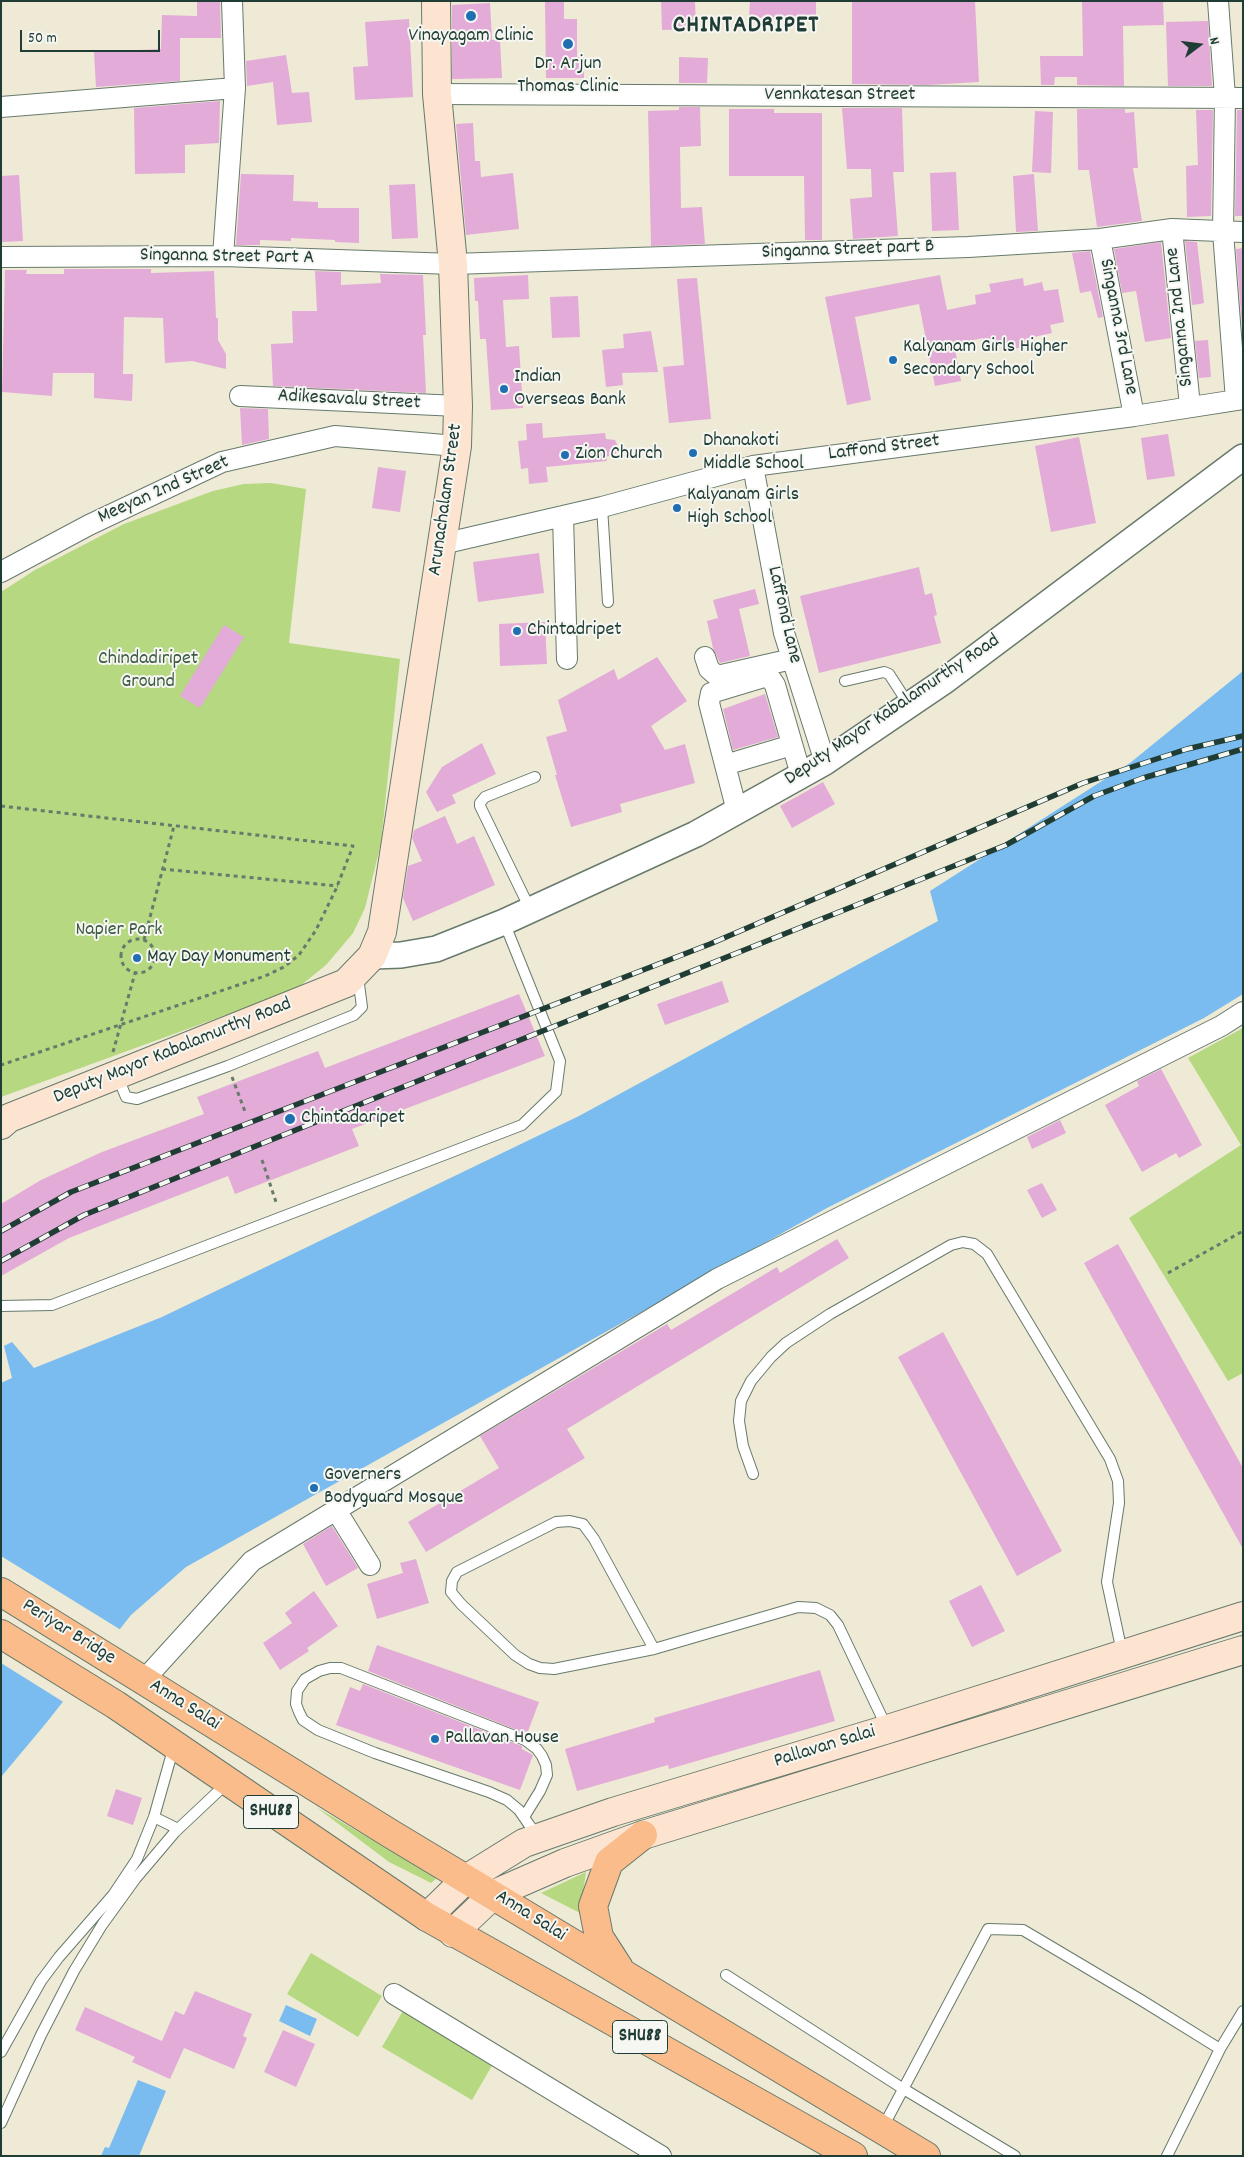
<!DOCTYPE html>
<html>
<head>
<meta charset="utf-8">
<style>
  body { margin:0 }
  #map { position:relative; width:1244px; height:2157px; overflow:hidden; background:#eeead5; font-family:Dekko,sans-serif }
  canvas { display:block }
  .frame { position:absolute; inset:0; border:2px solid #1f3d34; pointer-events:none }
  .north { position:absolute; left:1174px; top:20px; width:50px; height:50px; -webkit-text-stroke:4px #f6f6f2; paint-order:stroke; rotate:75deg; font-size:14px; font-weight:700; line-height:20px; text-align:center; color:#1f3d34 }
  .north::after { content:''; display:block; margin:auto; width:18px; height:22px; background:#1f3d34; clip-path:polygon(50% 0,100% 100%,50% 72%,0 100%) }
  .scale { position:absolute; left:20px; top:30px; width:140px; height:22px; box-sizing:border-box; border:2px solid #1f3d34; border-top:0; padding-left:6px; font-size:15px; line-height:18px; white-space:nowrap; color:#1f3d34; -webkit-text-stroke:4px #f6f6f2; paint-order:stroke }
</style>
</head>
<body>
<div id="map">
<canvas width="1244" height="2157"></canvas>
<div class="frame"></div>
<div class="north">N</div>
<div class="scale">50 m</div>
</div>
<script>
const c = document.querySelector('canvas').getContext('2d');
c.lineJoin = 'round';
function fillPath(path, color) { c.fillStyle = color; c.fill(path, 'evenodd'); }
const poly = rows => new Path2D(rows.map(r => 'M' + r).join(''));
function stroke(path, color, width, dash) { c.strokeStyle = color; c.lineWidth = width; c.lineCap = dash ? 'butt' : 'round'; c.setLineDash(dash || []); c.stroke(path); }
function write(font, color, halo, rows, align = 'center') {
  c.font = font + ' Dekko,sans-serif'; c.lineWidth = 4; c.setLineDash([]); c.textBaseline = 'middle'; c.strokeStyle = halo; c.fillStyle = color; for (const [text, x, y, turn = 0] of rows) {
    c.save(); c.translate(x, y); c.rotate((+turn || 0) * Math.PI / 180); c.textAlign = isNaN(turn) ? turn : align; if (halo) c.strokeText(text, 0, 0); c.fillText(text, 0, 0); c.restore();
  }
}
fillPath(poly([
  [271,483,306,489,289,643,400,659,381,843,365,908,353,933,343,945,326,965,300,986,278,996,1,1097,1,592,35,570,124,524,213,491,244,484],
  [1243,1028,1243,1373,1228,1381,1129,1218,1241,1145,1188,1058],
  [316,1807,437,1878,431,1883,389,1862],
  [586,1872,580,1913,541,1893],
  [311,1953,382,1996,358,2037,287,1994],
  [411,1997,501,2050,472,2100,382,2047]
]), '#b5d881');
fillPath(poly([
  [1243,671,1243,994,1204,1018,827,1208,186,1567,131,1615,47,1722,1,1777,1,1383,12,1378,4,1346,12,1342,34,1368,162,1317,579,1116,938,921,930,891,1130,763],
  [286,2005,317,2019,310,2036,279,2021],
  [138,2080,166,2091,139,2156,101,2156,105,2147,109,2148]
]), '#7abcef');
fillPath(poly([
  [1,1556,121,1630,65,1703,1,1663]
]), '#eeead5');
fillPath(poly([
  [197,1,220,1,221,38,180,38,180,81,96,87,94,52,161,49,162,15,197,16],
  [545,1,564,1,564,19,577,19,577,57,584,57,584,78,546,78],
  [661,1,695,1,696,29,662,30],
  [750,1,816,1,816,17,749,18],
  [852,1,975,1,979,82,927,85,852,84],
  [1082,1,1163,1,1164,25,1123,26,1124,86,1077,85,1077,77,1055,77,1054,85,1041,85,1040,56,1083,56],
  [490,3,492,40,500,40,502,78,452,79,452,5],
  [409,19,413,97,355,100,353,67,368,66,365,22],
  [1208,21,1212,86,1168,86,1166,22],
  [286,55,292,93,309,92,312,122,277,125,273,82,247,86,246,61],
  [679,57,708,58,707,83,679,83],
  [220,101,219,143,185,145,185,173,135,174,134,108],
  [679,107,700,107,701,146,680,147,681,208,702,207,705,244,651,246,648,111,679,110],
  [842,108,902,108,904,172,893,172,898,236,853,239,850,199,872,197,871,169,847,169],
  [729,109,774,109,774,113,822,113,822,240,805,240,804,176,729,176],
  [1077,109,1125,109,1125,113,1134,112,1138,168,1133,168,1142,221,1097,227,1089,170,1078,170],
  [1196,110,1213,110,1211,216,1187,217,1186,166,1198,165],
  [1237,110,1243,110,1243,216,1235,216],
  [1035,111,1053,112,1051,173,1032,172],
  [473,123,475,161,480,161,481,177,513,173,519,229,466,235,456,124],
  [956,172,959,230,932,231,930,173],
  [241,174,294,175,293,201,318,202,318,208,359,208,359,243,335,242,335,240,291,238,291,241,260,240,260,245,236,245],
  [1034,174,1038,231,1016,232,1013,176],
  [19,175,23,241,1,242,1,176],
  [415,184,418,238,392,239,389,185],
  [1185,241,1197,242,1204,303,1200,304,1192,305],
  [1161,242,1171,338,1145,342,1136,291,1122,293,1114,249],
  [1243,248,1243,327,1242,327,1236,249],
  [1090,251,1103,317,1098,318,1091,291,1080,293,1072,253],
  [64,269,151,269,151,273,214,271,216,318,218,318,218,340,226,354,226,369,192,361,165,363,163,318,124,317,123,374,133,374,132,401,94,398,94,373,53,373,52,396,2,392,5,270,27,270,26,274,64,274],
  [315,271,341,272,341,285,381,283,380,274,423,275,426,335,423,335,426,393,273,386,271,344,293,343,292,311,317,311],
  [528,275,529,299,503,300,506,347,519,346,523,408,491,410,486,339,480,339,478,301,475,301,474,278],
  [940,275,947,310,976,304,975,295,991,292,989,284,1023,278,1024,286,1042,282,1044,291,1058,289,1064,322,1050,325,1052,333,1034,337,1036,345,1002,351,1001,343,985,346,983,338,954,344,961,381,935,386,919,304,855,317,871,400,847,405,825,297],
  [697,278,711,419,669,423,663,367,684,365,677,279],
  [578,296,580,337,552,338,550,297],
  [651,331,658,372,622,373,623,385,606,387,602,350,624,348,623,334],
  [1208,340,1211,377,1199,378,1195,341],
  [240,408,268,409,269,439,242,445],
  [542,423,543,438,605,433,606,439,615,440,618,446,617,453,606,457,607,461,546,467,548,482,529,484,528,468,521,469,518,441,527,440,526,424],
  [1168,434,1175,476,1147,480,1141,438],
  [1079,437,1096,523,1051,532,1035,446],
  [378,467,406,471,400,512,372,508],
  [539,553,544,593,478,602,473,562],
  [919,567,925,595,932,593,937,615,934,616,941,643,819,673,800,596],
  [755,589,759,604,739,609,750,656,720,663,713,648,707,621,718,618,713,600],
  [545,622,547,664,500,666,499,624],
  [224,625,244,637,200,708,180,696],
  [657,657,687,701,651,726,665,750,685,744,695,783,620,804,622,812,571,827,555,775,557,775,546,737,567,731,558,700,614,669,618,680],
  [765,694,778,737,733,750,723,709],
  [482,743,496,774,452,795,456,803,437,812,426,792,442,767],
  [823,782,835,804,792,828,780,806],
  [445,816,457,844,474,836,495,885,413,921,403,898,408,866,422,861,412,838,414,830],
  [722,981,729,1002,665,1025,657,1004],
  [519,994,545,1056,352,1129,359,1146,235,1194,228,1176,69,1238,1,1276,1,1204,41,1180,102,1152,204,1114,197,1097,318,1051,325,1068],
  [1161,1069,1202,1145,1179,1158,1176,1153,1142,1172,1105,1105,1139,1086,1137,1081],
  [1060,1120,1066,1133,1032,1149,1027,1137],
  [1042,1183,1057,1210,1042,1218,1027,1190],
  [837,1239,849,1258,567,1429,585,1458,426,1552,408,1522,499,1468,480,1436,667,1324,671,1330,777,1267,780,1273],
  [1118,1244,1243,1468,1243,1549,1084,1263],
  [943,1332,1062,1551,1017,1576,898,1357],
  [332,1526,358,1568,326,1586,303,1544],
  [416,1559,429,1603,377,1619,367,1584,403,1573,400,1563],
  [981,1585,1005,1631,972,1647,949,1601],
  [314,1591,338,1626,307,1648,309,1651,280,1670,263,1643,292,1623,285,1613],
  [377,1645,539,1702,527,1734,368,1671],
  [820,1670,835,1721,669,1769,668,1765,577,1791,565,1749,655,1722,654,1718],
  [363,1684,522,1746,522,1749,533,1755,520,1790,336,1725,350,1687,360,1691],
  [116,1789,142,1798,133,1825,107,1816],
  [195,1991,252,2014,243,2036,247,2038,234,2069,184,2048,170,2079,132,2062,135,2057,75,2030,85,2007,162,2041,175,2011,184,2015],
  [283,2030,315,2044,296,2087,264,2072]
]), '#e3abd7');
const service = poly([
  [602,507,608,602],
  [845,681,884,672,889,674,909,705],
  [530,909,480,806,480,803,485,797,535,777],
  [117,1075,126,1097,137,1099,228,1066,354,1015,362,1007,358,977],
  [1,1306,52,1305,522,1125,556,1092,560,1061,504,922],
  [753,1474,743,1446,739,1421,741,1401,751,1381,771,1357,786,1343,830,1314,951,1245,963,1242,974,1244,987,1254,1110,1459,1118,1481,1119,1503,1107,1582,1122,1652],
  [654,1649,554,1669,540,1668,529,1664,515,1655,461,1604,451,1592,452,1581,457,1572,556,1522,570,1521,583,1524,594,1539,654,1649,798,1607,816,1608,830,1615,838,1625,887,1728],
  [154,1817,178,1829],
  [524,1817,540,1791,547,1775,546,1765,542,1756,537,1749,525,1740,341,1668,330,1668,319,1671,305,1679,297,1691,296,1704,299,1712,303,1720,318,1730,375,1753,489,1792,507,1800,519,1810,530,1826,538,1837],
  [726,1975,902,2088,1015,2156],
  [1,2052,41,1981,59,1957,113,1895,137,1859,154,1817,174,1746],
  [1,2123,41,2035,74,1971,102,1925,136,1878,175,1832,227,1783],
  [882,2129,988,1929,1023,1930,1141,2000,1220,2049],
  [1167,2156,1220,2049,1243,2011]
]);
const minor = poly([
  [1218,1,1225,97,1223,232,1236,400],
  [437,94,1243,98],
  [1,107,235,88],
  [1172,229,1190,406],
  [1100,239,1134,416],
  [223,256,235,88,232,1],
  [1,257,223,256,453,264,968,247,1100,239,1172,229,1243,232],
  [240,396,458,406],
  [753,466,784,633,825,762],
  [563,516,567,659],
  [442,544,602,507,753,466,1134,416,1243,399],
  [1,572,89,525,222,462,335,436,457,446],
  [705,657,709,669,717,676,792,659],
  [725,765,792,745],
  [737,811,709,703,711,693,764,677,771,679,775,685,801,775],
  [336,1510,370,1565],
  [143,1681,252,1561,717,1279,1221,1026,1243,1012],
  [394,1994,661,2156]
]);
const tertiary = poly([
  [372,956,401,955,436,949,504,922,696,834,825,762,943,682,1243,457]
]);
const secondary = poly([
  [1,1125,9,1118,346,983,372,956,382,932,457,446,458,406,453,264,437,94,436,1],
  [427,1917,466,1879,524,1843,613,1812,888,1729,1243,1616],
  [453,1933,494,1894,565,1863,643,1835,1243,1650]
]);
const primary = poly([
  [1,1592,391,1834,926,2156],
  [1,1634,116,1705,427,1917,853,2156],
  [619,1968,599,1937,593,1906,609,1862,643,1835]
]);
stroke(service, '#677a6c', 12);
stroke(minor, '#677a6c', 22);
stroke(tertiary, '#677a6c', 28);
stroke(secondary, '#677a6c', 30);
stroke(primary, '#677a6c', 30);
stroke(poly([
  [1,806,353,846,336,889,316,930,299,955,284,967,265,976,1,1065],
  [162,869,338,886],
  '121 956a17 17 0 1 1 34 0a17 17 0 1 1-34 0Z',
  [144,940,174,826],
  [113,1052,135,973],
  [232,1077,246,1114],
  [262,1160,277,1205],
  [1168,1273,1243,1231]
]), '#677a6c', 3, [4, 4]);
stroke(service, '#fff', 10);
stroke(minor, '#fff', 20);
stroke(tertiary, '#fff', 25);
stroke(secondary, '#fde4d1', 28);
stroke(primary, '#fabc8b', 28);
const rail = poly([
  [1,1231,71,1192,710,944,1083,783,1187,749,1243,736],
  [1,1261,84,1215,1006,845,1094,796,1143,778,1243,749]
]);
stroke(rail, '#1f3d34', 5.5);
stroke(rail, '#f6f6f2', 4, [11]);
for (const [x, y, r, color] of [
  [471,16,6,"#1f6fb2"],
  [568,44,6,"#1f6fb2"],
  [893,360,5,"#1f6fb2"],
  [504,389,5,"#1f6fb2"],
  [693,453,5,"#1f6fb2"],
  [565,455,5,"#1f6fb2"],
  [677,508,5,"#1f6fb2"],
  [517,631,5,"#1f6fb2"],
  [137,958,5,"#1f6fb2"],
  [290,1119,6,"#1f6fb2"],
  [314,1488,5,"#1f6fb2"],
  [435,1739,5,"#1f6fb2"]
]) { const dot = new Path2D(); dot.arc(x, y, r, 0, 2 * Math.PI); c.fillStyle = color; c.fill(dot); stroke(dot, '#f6f6f2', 2); }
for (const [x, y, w] of [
  [271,1812,55],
  [640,2037,55]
]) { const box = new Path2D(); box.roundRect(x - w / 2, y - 16.5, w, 33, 4); c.fillStyle = '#f6f6f2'; c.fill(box); stroke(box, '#1f3d34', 1); }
write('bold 19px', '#1f3d34', null, [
  ["SHU88",271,1812],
  ["SHU88",640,2037]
]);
write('20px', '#1f3d34', '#f6f6f2', [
  ["Vinayagam Clinic",471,37,"center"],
  ["Dr. Arjun",568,65,"center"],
  ["Thomas Clinic",568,88,"center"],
  ["Kalyanam Girls Higher",903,348],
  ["Secondary School",903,371],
  ["Indian",514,378],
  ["Overseas Bank",514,401],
  ["Dhanakoti",703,442],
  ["Middle School",703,465],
  ["Zion Church",575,455],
  ["Kalyanam Girls",687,496],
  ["High School",687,519],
  ["Chintadripet",527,631],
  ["May Day Monument",147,958],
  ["Chintadaripet",301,1119],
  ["Governers",324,1476],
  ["Bodyguard Mosque",324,1499],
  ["Pallavan House",445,1739]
], 'left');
write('20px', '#1f3d34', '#f6f6f2', [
  ["Vennkatesan Street",840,96],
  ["Singanna Street part B",848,251,-2],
  ["Singanna Street Part A",227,258,1],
  ["Singanna 2nd Lane",1181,317,-96],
  ["Singanna 3rd Lane",1117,327,79],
  ["Adikesavalu Street",349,401,3],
  ["Laffond Street",884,449,-7],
  ["Meeyan 2nd Street",164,491,-24],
  ["Arunachalam Street",447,500,-82],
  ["Laffond Lane",783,615,77],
  ["Deputy Mayor Kabalamurthy Road",893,711,-34],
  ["Deputy Mayor Kabalamurthy Road",173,1052,-22],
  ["Periyar Bridge",68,1633,32],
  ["Anna Salai",184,1706,32],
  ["Pallavan Salai",825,1748,-17],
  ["Anna Salai",530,1917,32]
]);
write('20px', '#3d5c43', '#f6f6f2', [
  ["Chindadiripet",148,660],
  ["Ground",148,683],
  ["Napier Park",119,931]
]);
c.letterSpacing = '1px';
write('bold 25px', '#1f3d34', '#f6f6f2', [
  ["CHINTADRIPET",746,28]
]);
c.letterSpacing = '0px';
</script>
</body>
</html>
